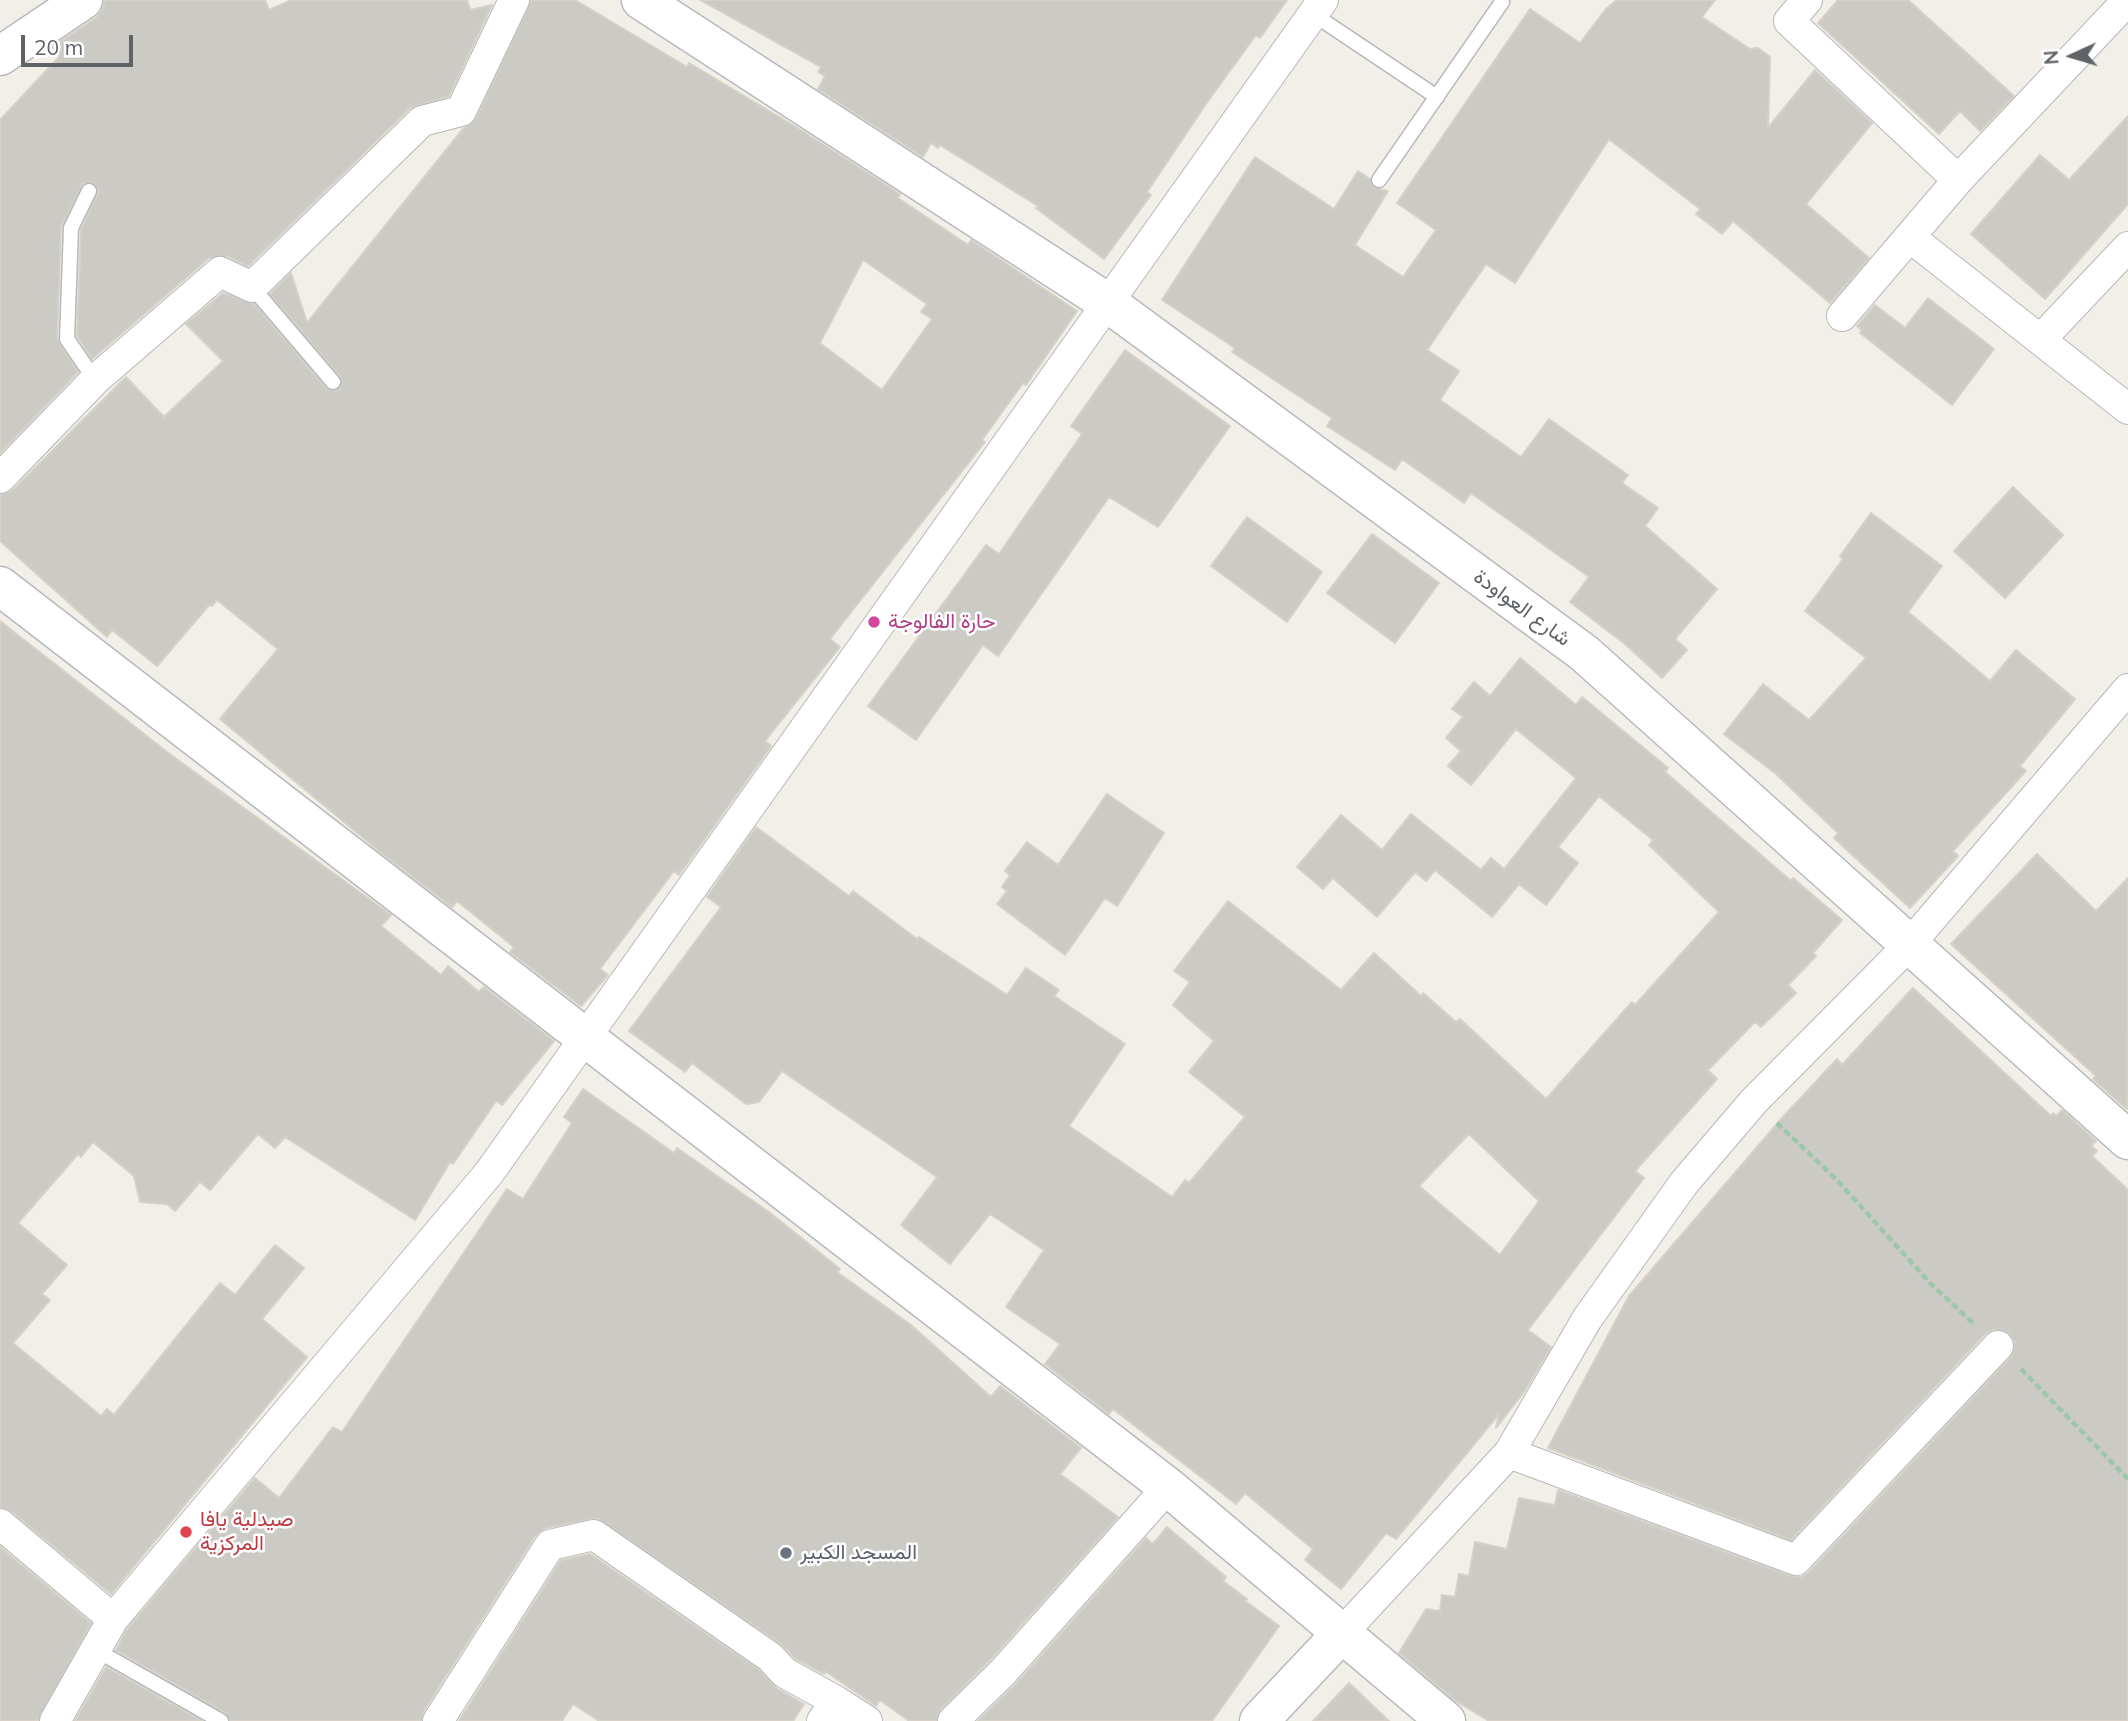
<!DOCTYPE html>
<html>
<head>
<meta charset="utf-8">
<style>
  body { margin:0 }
  #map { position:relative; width:2128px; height:1721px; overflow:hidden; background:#f1efe8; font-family:Mulish,sans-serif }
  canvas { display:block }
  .north { position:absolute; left:2037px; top:21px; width:70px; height:70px; -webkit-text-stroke:5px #fff; paint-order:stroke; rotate:266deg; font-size:19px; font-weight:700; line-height:28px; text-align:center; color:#5f6368 }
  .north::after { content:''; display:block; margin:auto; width:24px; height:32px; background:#5f6368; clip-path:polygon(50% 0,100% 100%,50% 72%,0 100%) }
  .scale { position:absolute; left:21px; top:35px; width:112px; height:32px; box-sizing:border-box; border:4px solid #5f6368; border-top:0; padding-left:9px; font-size:21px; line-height:24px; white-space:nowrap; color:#5f6368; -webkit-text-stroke:5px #fff; paint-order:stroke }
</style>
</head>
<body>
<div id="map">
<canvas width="2128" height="1721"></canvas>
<div class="north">N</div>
<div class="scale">20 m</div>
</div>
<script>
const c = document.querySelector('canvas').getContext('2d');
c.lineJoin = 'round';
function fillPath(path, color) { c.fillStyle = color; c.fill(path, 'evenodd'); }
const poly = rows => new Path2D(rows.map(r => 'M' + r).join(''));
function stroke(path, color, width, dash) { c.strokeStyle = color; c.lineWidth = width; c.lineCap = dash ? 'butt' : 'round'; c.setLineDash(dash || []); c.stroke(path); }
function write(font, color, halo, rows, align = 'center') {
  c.font = font + ' Mulish,Vazirmatn,sans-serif'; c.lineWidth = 5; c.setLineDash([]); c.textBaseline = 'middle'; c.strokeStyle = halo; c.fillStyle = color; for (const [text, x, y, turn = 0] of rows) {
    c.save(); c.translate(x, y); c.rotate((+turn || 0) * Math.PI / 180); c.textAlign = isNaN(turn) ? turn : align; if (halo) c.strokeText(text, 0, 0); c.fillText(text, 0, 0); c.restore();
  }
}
const building = poly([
  [105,0,265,0,269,10,291,0,467,0,470,10,492,5,449,96,410,108,248,266,227,256,209,258,92,359,77,336,81,230,99,191,93,182,83,183,61,227,57,339,78,372,0,453,0,120,60,56,52,47,96,18,102,10,105,0],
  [531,0,575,0,687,67,689,63,796,127,900,194,898,198,968,245,971,240,1077,311,1026,385,1023,383,982,440,985,442,830,639,840,647,765,741,771,746,679,875,674,871,600,969,608,975,581,1006,510,952,514,947,457,901,452,907,379,851,220,719,278,649,217,600,212,606,210,604,157,666,112,630,107,637,0,541,0,495,13,490,126,377,164,417,223,361,186,324,223,293,254,304,326,388,334,391,340,389,340,376,270,294,291,273,307,323,463,129,476,119,531,0],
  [863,260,927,304,921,312,932,319,882,390,820,343,863,260],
  [700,0,1287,0,1260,38,1256,35,1208,101,1147,192,1151,195,1104,259,1036,208,1038,206,940,145,938,148,931,143,923,157,818,89,825,76,818,72,821,67,700,0],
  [1617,0,1715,0,1702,17,1750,49,1758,48,1770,57,1768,128,1815,70,1872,123,1806,204,1869,258,1830,303,1733,221,1722,234,1696,214,1700,209,1609,139,1515,283,1486,264,1427,350,1459,371,1440,400,1521,457,1549,419,1628,475,1622,483,1658,508,1645,526,1717,589,1675,639,1687,650,1662,678,1625,644,1570,602,1589,577,1471,493,1464,503,1402,459,1395,470,1327,426,1332,418,1232,352,1235,348,1162,300,1255,157,1334,209,1358,171,1370,179,1374,188,1388,191,1355,245,1403,277,1436,230,1397,203,1530,9,1580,43,1606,9,1617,0],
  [1838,0,1908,0,2014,96,1980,131,1960,111,1939,134,1818,23,1838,0],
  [2128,116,2128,204,2045,299,1971,234,2040,155,2069,180,2128,116],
  [1928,298,1994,349,1952,405,1860,333,1862,330,1857,326,1875,305,1905,328,1928,298],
  [1125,350,1230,426,1158,527,1109,497,998,656,983,645,916,740,868,706,986,545,999,554,1082,434,1071,426,1125,350],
  [2013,487,2063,535,2005,598,1954,551,2013,487],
  [1871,513,1942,566,1908,612,1990,681,2016,650,2075,699,2020,766,2026,771,1953,851,1958,856,1910,908,1834,838,1838,833,1776,774,1724,734,1763,684,1809,720,1866,658,1805,611,1843,559,1840,556,1871,513],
  [1247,517,1322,572,1287,622,1211,566,1247,517],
  [1372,534,1439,583,1395,643,1327,593,1372,534],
  [0,621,171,755,391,915,381,926,441,975,448,966,479,992,484,987,554,1041,502,1105,496,1101,453,1164,450,1162,415,1220,285,1137,275,1148,258,1134,210,1190,200,1182,175,1211,167,1204,140,1202,134,1176,93,1142,81,1157,78,1154,18,1223,67,1265,42,1294,50,1300,13,1343,101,1416,107,1409,114,1415,220,1283,235,1295,275,1245,304,1268,262,1319,307,1357,111,1594,11,1511,0,1507,0,621],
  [1520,658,1576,705,1582,697,1668,768,1665,772,1791,881,1793,878,1842,920,1813,953,1816,956,1788,985,1796,993,1761,1027,1755,1022,1708,1070,1717,1079,1635,1171,1644,1178,1528,1330,1551,1347,1524,1392,1496,1428,1499,1414,1396,1539,1386,1533,1341,1589,1305,1560,1313,1549,1245,1493,1236,1504,1113,1409,1109,1414,1045,1364,1060,1344,1006,1307,1044,1250,990,1214,950,1264,901,1225,937,1177,782,1071,759,1102,746,1104,692,1063,685,1072,629,1031,721,907,707,897,756,827,849,896,853,891,917,939,919,937,1007,995,1026,968,1059,990,1054,996,1125,1044,1069,1126,1172,1197,1185,1180,1189,1183,1245,1117,1189,1072,1214,1041,1173,1005,1190,982,1174,971,1228,901,1341,990,1374,953,1421,996,1423,993,1456,1022,1460,1019,1546,1099,1632,1002,1635,1005,1719,912,1649,845,1653,840,1599,796,1558,847,1578,863,1546,905,1519,884,1492,917,1435,870,1426,881,1415,872,1377,917,1333,878,1323,889,1297,867,1341,815,1382,850,1411,814,1481,870,1491,858,1504,869,1576,778,1516,729,1471,785,1448,766,1461,751,1446,738,1463,717,1452,709,1474,682,1490,696,1520,658],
  [1469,1134,1539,1201,1500,1255,1419,1186,1469,1134],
  [1107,794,1164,833,1117,906,1105,898,1065,955,997,904,1007,891,1002,887,1010,875,1005,871,1027,842,1058,865,1107,794],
  [2037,854,2096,911,2128,878,2127,1109,2093,1079,2096,1076,1951,944,2037,854],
  [1913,988,2051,1116,2053,1113,2056,1116,2062,1110,2096,1141,2091,1146,2097,1151,2092,1156,2128,1190,2128,1721,1489,1721,1456,1701,1399,1653,1426,1609,1440,1611,1442,1595,1455,1597,1459,1574,1469,1576,1475,1542,1507,1549,1519,1498,1555,1505,1558,1490,1790,1576,1801,1577,1809,1572,2011,1357,2015,1342,2009,1333,1994,1329,1985,1334,1791,1540,1548,1448,1629,1296,1782,1118,1837,1059,1842,1065,1913,988],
  [583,1089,674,1153,677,1148,769,1212,840,1269,837,1272,911,1325,991,1397,1000,1386,1081,1448,1060,1474,1118,1517,990,1660,941,1709,936,1721,909,1721,880,1700,876,1706,825,1671,824,1674,796,1659,780,1643,597,1518,546,1528,535,1536,423,1712,421,1721,231,1721,226,1713,116,1650,127,1629,255,1478,279,1498,333,1427,342,1432,507,1189,523,1199,572,1123,564,1117,583,1089],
  [1167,1527,1226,1577,1223,1581,1247,1599,1245,1601,1279,1626,1212,1721,978,1721,1016,1684,1146,1538,1153,1544,1167,1527],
  [0,1547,91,1623,38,1721,0,1721,0,1547],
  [590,1554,759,1670,776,1688,804,1704,793,1721,599,1721,573,1704,562,1721,459,1721,561,1560,590,1554],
  [106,1667,202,1721,75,1721,106,1667],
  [1349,1683,1389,1721,1313,1721,1349,1683]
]);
fillPath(building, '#cccac5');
stroke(building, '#d6d1c6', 2);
const lane = poly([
  [1313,14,1437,97],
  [1379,180,1502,2],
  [89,191,71,228,67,339,95,380],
  [252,287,333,382],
  [96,1650,221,1721]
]);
const street = poly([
  [1807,0,1789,21,1958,180],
  [1911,238,2128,409],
  [1842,316,1958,180,2128,0],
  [2042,338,2128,247],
  [0,478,95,380,220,272,252,287,422,121,461,111,514,0],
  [1509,1453,1796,1560,1998,1346],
  [0,1524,113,1619],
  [1342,1633,1509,1453,1587,1319,1684,1183,1754,1101,1908,946,2128,689],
  [55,1721,113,1619,489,1173,1323,0],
  [438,1721,550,1545,594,1535,770,1657,785,1673,836,1701],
  [822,1721,836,1701,867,1721],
  [953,1721,1003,1672,1168,1487]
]);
const secondary = poly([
  [641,0,1108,303,1584,653,2128,1140],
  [0,56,83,0],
  [0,586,1168,1487,1446,1721],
  [1259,1721,1342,1633]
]);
stroke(lane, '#b5b8bc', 17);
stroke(street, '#b5b8bc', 32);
stroke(secondary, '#b6babf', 41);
stroke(poly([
  [1777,1123,1836,1179,1931,1284,1974,1324],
  [2021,1369,2128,1479]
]), '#9cc7a9', 4.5, [7, 3.5]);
stroke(lane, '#fff', 14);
stroke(street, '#fff', 30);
stroke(secondary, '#fff', 38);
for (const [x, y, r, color] of [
  [874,622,7,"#d1479c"],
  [186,1532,7,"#e0444e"],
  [786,1553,7,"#6b7280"]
]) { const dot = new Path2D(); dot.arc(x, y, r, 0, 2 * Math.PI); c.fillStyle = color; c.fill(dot); stroke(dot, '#fff', 2.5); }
write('21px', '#5f6368', '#fff', [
  ["شارع العواودة",1522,608,36]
]);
write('21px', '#b23c85', '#fff', [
  ["حارة الفالوجة",888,622]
], 'left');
write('21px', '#be3a42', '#fff', [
  ["صيدلية يافا",200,1520],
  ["المركزية",200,1544]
], 'left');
write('21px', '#5b616d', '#fff', [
  ["المسجد الكبير",800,1553]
], 'left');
</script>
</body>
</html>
